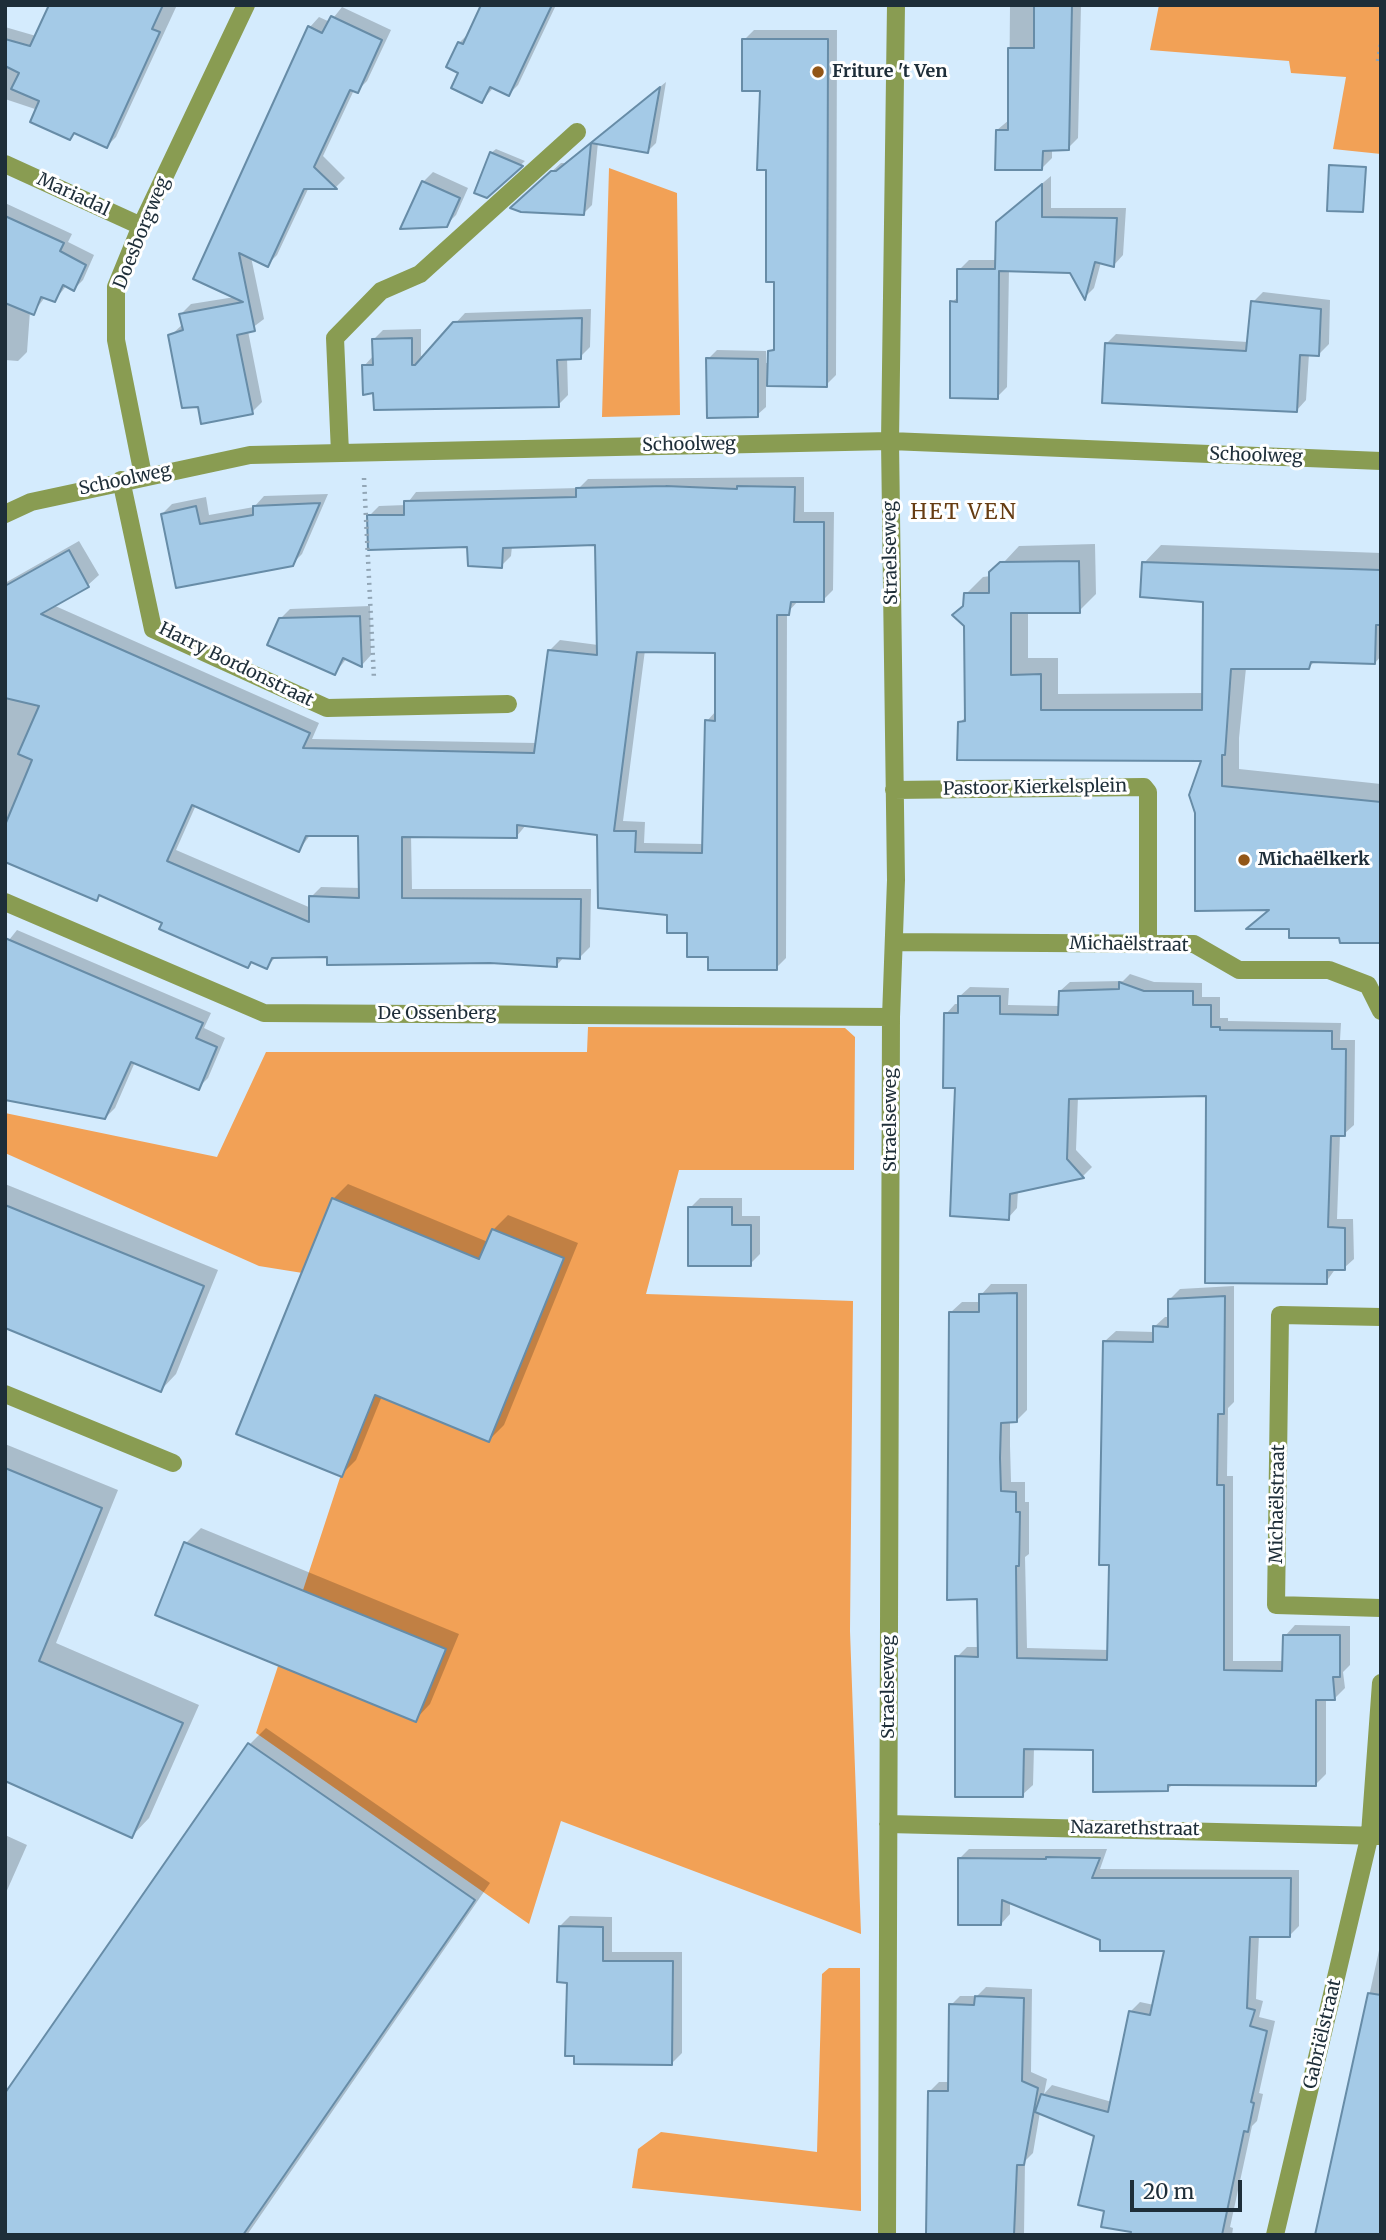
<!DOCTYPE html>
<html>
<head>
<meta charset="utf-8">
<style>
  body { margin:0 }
  #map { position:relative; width:1386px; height:2240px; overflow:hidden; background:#d4ebfd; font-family:Merriweather,serif }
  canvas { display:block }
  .frame { position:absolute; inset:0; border:7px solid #1e2e39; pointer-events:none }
  .scale { position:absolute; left:1130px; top:2180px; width:112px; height:32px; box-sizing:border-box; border:4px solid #1e2e39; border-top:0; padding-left:9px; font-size:21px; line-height:24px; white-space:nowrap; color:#1e2e39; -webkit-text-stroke:5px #fff; paint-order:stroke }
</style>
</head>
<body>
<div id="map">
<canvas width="1386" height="2240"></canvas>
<div class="frame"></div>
<div class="scale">20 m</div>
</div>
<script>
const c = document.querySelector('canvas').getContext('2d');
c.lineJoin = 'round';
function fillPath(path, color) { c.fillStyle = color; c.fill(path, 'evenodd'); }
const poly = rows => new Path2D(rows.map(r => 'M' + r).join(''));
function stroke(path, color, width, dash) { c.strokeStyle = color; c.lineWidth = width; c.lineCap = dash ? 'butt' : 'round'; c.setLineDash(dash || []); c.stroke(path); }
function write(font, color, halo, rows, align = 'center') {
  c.font = font + ' Merriweather,serif'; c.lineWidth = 6; c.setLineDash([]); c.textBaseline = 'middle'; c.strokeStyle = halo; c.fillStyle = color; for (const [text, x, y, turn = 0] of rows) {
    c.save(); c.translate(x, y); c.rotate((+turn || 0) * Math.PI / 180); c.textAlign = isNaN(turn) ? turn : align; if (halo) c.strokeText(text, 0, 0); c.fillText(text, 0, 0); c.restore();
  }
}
fillPath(poly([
  [1159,5,1381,5,1381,154,1333,149,1346,77,1291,73,1289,61,1150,50],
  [609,168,677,193,680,415,602,417],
  [588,1027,845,1028,855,1037,854,1170,679,1170,646,1294,853,1301,850,1631,861,1934,561,1821,529,1924,256,1733,402,1289,259,1266,5,1153,5,1113,217,1157,266,1052,587,1052],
  [829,1968,860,1968,861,2211,632,2188,638,2149,661,2132,817,2152,822,1974]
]), '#f2a156');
fillPath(poly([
  [51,5,177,5,116,137,107,146,76,132,70,138,38,110,5,99,5,27,36,36],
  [483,5,556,5,518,85,509,94,494,87,482,101,460,72,459,43,469,33],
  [1010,5,1081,5,1078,138,1068,148,1052,149,1052,158,1042,168,997,130,1009,120],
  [342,7,391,30,367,81,357,91,354,90,323,156,345,178,336,187,309,187,277,255,267,265,251,257,264,319,248,331,262,402,252,412,199,405,170,336,183,324,181,314,191,304,235,297,195,278,310,27,319,17,330,22],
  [754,30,837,30,836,375,826,385,766,384,766,407,757,415,708,359,717,350,766,351,766,363,769,363,770,352,776,345,776,280,762,89,744,40],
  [666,82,656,143,648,151,598,142,592,205,584,213,521,200,561,163,566,163],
  [496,149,525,161,486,196,491,153],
  [433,172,468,188,456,215,446,225,423,182],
  [1051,176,1051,208,1126,208,1123,255,1114,265,1101,262,1094,288,1085,297,1071,271,1009,269,1007,387,997,397,952,302,959,296,959,270,969,260,997,260,997,222],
  [5,203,72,234,68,242,94,255,83,280,74,289,67,285,55,300,46,296,33,313,30,311,27,352,18,361,5,360],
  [1263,292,1330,300,1329,344,1319,354,1309,354,1306,400,1297,410,1106,344,1116,334,1248,342,1253,302],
  [591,309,590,347,580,357,567,357,568,395,558,405,375,391,364,366,374,355,374,339,383,330,421,329,421,356,425,356,465,313],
  [804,477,804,512,834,512,833,590,823,600,799,600,787,613,786,958,776,968,710,956,598,834,526,825,516,837,411,835,412,889,591,889,590,947,580,957,565,956,557,965,329,956,277,956,266,967,253,961,247,966,165,922,101,894,96,899,5,853,5,583,79,541,99,575,88,585,53,605,319,723,312,739,537,743,549,651,560,640,598,645,597,543,512,546,511,556,501,566,469,545,369,516,379,506,406,505,416,492,579,488,588,479],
  [645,650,717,651,716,711,707,721,704,844,644,843,645,822,623,821],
  [196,805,299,850,311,834,360,835,361,888,321,887,311,897,311,908,176,850],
  [328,494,302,554,292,564,162,514,172,504,206,497,209,515,254,507,264,496],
  [1095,544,1096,594,1079,611,1028,611,1028,658,1058,658,1058,694,1204,693,1205,600,1144,563,1161,545,1381,553,1381,656,1375,663,1315,661,1309,667,1246,668,1239,738,1239,769,1381,784,1381,941,1291,928,1250,928,1270,909,1204,759,960,723,967,715,966,594,983,577,991,576,1019,546],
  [370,606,371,655,362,665,347,658,335,673,280,619,290,609],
  [17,930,211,1013,204,1028,225,1038,208,1078,198,1088,135,1062,115,1108,105,1118,5,945],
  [1130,974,1154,982,1202,983,1202,997,1220,997,1220,1018,1228,1018,1228,1021,1341,1023,1340,1040,1355,1040,1354,1125,1344,1134,1340,1134,1337,1219,1353,1219,1354,1259,1344,1268,1336,1268,1326,1282,1207,1094,1078,1097,1076,1150,1092,1167,1083,1176,1018,1190,1017,1208,1008,1218,957,1086,946,1014,955,1004,960,1004,960,996,970,987,1009,988,1008,1005,1060,1006,1060,991,1070,982,1123,981],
  [5,1184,218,1270,176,1374,161,1390,5,1326],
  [348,1184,488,1242,493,1230,508,1215,578,1243,504,1425,489,1440,382,1396,356,1460,341,1475,333,1199],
  [700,1198,742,1198,742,1216,760,1216,760,1254,750,1264,690,1208],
  [991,1284,1027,1284,1027,1410,1017,1420,1010,1421,1010,1446,1011,1482,1025,1482,1025,1502,1029,1502,1029,1554,1025,1557,1027,1648,1109,1650,1110,1564,1105,1341,1116,1331,1154,1332,1154,1327,1165,1317,1170,1317,1170,1299,1180,1289,1234,1286,1234,1402,1228,1408,1227,1476,1233,1476,1233,1661,1284,1661,1285,1636,1295,1625,1350,1626,1350,1665,1343,1672,1345,1688,1335,1698,1326,1698,1326,1774,1316,1784,1174,1783,1168,1789,1094,1749,1034,1748,1033,1785,1022,1795,957,1657,967,1647,980,1647,979,1598,951,1312,962,1302,981,1302,981,1295],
  [5,1444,118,1490,56,1643,199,1705,149,1818,132,1836,5,1779],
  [201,1528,459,1634,430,1704,415,1720,186,1543],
  [266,1728,490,1883,247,2235,5,2235,250,1744],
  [5,1835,27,1845,5,1895],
  [969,1849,1107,1849,1100,1869,1299,1870,1299,1926,1290,1935,1259,1935,1256,1999,1263,2001,1259,2017,1275,2021,1259,2093,1263,2094,1257,2121,1252,2126,1230,2227,1233,2228,1232,2235,1132,2235,1133,2231,1107,2209,1096,2135,1040,2112,1033,2153,1025,2161,1024,2235,927,2235,929,2092,939,2082,950,2082,951,2005,960,1996,977,1996,986,1987,1032,1989,1031,2072,1047,2079,1044,2094,1052,2085,1112,2102,1130,2012,1140,2002,1154,2005,1166,1949,1102,1938,1010,1901,1010,1914,1001,1924,960,1858],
  [570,1916,612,1917,612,1952,682,1952,682,2053,672,2063,560,1926],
  [1381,1945,1381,2235,1317,2235,1380,1946]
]), '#0003');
const building = poly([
  [49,5,163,5,152,29,160,32,107,148,74,133,70,140,30,122,39,101,11,89,19,73,5,66,5,39,30,46,49,5],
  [481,5,552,5,509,96,490,87,482,103,451,88,458,73,446,67,458,42,463,44,481,5],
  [1034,5,1072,5,1069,150,1043,151,1042,170,995,170,996,130,1008,130,1008,48,1034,48,1034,5],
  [331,16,382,40,358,93,350,90,314,167,337,189,304,189,268,267,239,253,255,331,237,335,253,414,201,424,198,407,182,408,168,335,183,330,179,314,243,302,193,279,308,26,322,33,331,16],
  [742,39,828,39,827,387,767,386,768,351,774,350,774,282,766,282,766,170,757,170,760,91,742,91,742,39],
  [660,87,648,153,591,143,584,215,521,212,510,208,551,171,556,171,660,87],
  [490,152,523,166,487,198,474,193,490,152],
  [1329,165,1366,167,1363,212,1327,211,1329,165],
  [422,181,460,198,447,227,400,229,422,181],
  [1042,184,1042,217,1117,218,1114,267,1095,262,1085,300,1070,273,999,271,998,399,950,398,950,301,957,302,957,269,995,269,996,222,1042,184],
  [5,216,64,243,60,251,86,265,74,291,63,285,55,302,41,297,34,315,5,303,5,216],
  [1251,301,1321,309,1319,356,1300,355,1297,412,1102,403,1105,343,1246,351,1251,301],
  [582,318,581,359,557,360,559,407,374,410,373,393,363,395,362,365,373,365,372,339,412,338,412,365,415,365,453,322,582,318],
  [706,358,758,359,758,417,707,418,706,358],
  [666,486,737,489,737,486,795,487,794,522,824,522,824,602,791,602,789,615,777,615,777,970,708,970,708,957,687,957,687,933,667,933,667,915,598,908,597,835,517,825,517,838,402,837,402,898,581,899,580,959,557,958,557,967,490,963,327,965,327,957,272,958,267,969,251,962,248,968,159,929,162,923,99,895,97,901,5,862,5,825,32,760,18,754,39,706,5,698,5,586,69,550,89,587,41,614,310,733,303,748,534,753,548,650,597,655,595,545,503,548,502,568,468,566,467,547,368,550,367,515,404,515,404,501,576,497,576,488,666,486],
  [637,652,715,653,715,721,705,720,702,853,635,852,636,831,614,831,637,652],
  [192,805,299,852,306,836,358,836,359,898,309,896,309,922,167,861,192,805],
  [320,503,293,566,176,588,161,514,196,506,200,524,253,515,253,506,320,503],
  [1079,561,1080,613,1011,613,1011,675,1041,674,1041,710,1202,710,1203,602,1140,597,1142,562,1381,570,1381,625,1376,625,1375,664,1311,662,1309,669,1231,669,1225,755,1222,755,1222,786,1381,802,1381,943,1340,943,1339,938,1289,938,1289,929,1246,929,1269,910,1195,911,1195,813,1189,795,1201,761,957,760,958,722,965,721,964,626,952,615,963,606,964,593,989,593,989,572,1000,562,1079,561],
  [360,616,362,667,343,658,335,675,267,645,279,618,360,616],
  [5,938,203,1023,196,1038,217,1047,199,1090,131,1062,105,1119,5,1100,5,938],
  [1119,982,1144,991,1193,991,1193,1005,1211,1005,1211,1027,1220,1027,1220,1030,1332,1031,1332,1049,1346,1049,1345,1136,1331,1136,1328,1227,1345,1228,1345,1270,1327,1270,1327,1284,1205,1283,1206,1096,1069,1099,1067,1159,1084,1178,1010,1194,1009,1220,950,1216,955,1088,943,1088,944,1013,958,1013,958,996,1000,996,1000,1014,1058,1015,1059,991,1119,989,1119,982],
  [332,1198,479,1259,492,1229,564,1258,489,1442,375,1395,342,1477,236,1434,332,1198],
  [5,1205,204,1286,161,1392,5,1328,5,1205],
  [688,1207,732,1207,732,1225,751,1225,751,1266,688,1266,688,1207],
  [1017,1293,1017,1422,1001,1423,1000,1458,1001,1491,1016,1492,1016,1512,1020,1512,1019,1566,1016,1566,1017,1658,1107,1660,1109,1565,1099,1565,1103,1341,1153,1342,1153,1326,1168,1327,1168,1299,1225,1296,1224,1414,1218,1414,1217,1485,1224,1485,1224,1670,1282,1671,1283,1635,1340,1635,1340,1677,1333,1677,1335,1700,1316,1700,1316,1786,1183,1785,1168,1785,1168,1791,1093,1792,1093,1750,1024,1749,1023,1797,955,1797,955,1656,978,1657,977,1599,947,1600,949,1312,979,1312,979,1294,1017,1293],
  [5,1468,102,1508,39,1661,183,1723,132,1838,5,1781,5,1468],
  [184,1542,446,1649,416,1722,155,1615,184,1542],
  [248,1743,475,1900,243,2235,5,2235,5,2093,248,1743],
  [1046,1857,1100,1858,1092,1878,1291,1878,1290,1937,1250,1937,1247,2008,1255,2010,1250,2026,1267,2031,1251,2102,1254,2103,1248,2132,1244,2131,1222,2235,1130,2235,1131,2232,1101,2227,1104,2211,1078,2205,1094,2136,1035,2112,1041,2094,1108,2112,1129,2011,1150,2015,1164,1951,1100,1951,1100,1940,1002,1900,1001,1925,958,1925,958,1858,1046,1859,1046,1857],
  [559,1926,603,1927,603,1961,673,1961,672,2065,574,2064,574,2056,565,2056,567,1983,557,1982,559,1926],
  [1368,1993,1381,1995,1381,2235,1315,2235,1368,1993],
  [975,1996,1024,1998,1022,2081,1038,2088,1024,2165,1017,2165,1014,2235,926,2235,928,2091,948,2091,949,2004,974,2005,975,1996]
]);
fillPath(building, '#a4cae7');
stroke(building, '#678ca7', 2);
stroke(poly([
  [1378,61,1381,43],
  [364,478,374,679]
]), '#92a6b6', 4.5, [2, 5]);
stroke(poly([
  [5,164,141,226],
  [340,453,335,338,381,291,420,274,577,132],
  [143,475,116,340,116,287,141,226,246,5],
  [121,480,153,629,327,708,508,704],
  [5,514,31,502,250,455,890,441,1381,461],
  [894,790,1144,787,1148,792,1148,944],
  [5,902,264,1013,891,1017],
  [894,942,1194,944,1239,970,1329,970,1368,985,1381,1011],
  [1381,1317,1280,1315,1276,1605,1381,1608],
  [5,1394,173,1463],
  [888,1824,1381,1836],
  [887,2235,891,1017,896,880,890,441,896,5],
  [1275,2235,1370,1834,1381,1683]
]), '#899c52', 18);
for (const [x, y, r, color] of [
  [818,72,7,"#925617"],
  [1244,860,7,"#925617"]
]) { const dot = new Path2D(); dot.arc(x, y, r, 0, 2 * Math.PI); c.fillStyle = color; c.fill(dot); stroke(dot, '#fff', 2.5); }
write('bold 18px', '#1e2e39', '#fff', [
  ["Friture 't Ven",832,72],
  ["Michaëlkerk",1258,860]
], 'left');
write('18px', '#1e2e39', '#fff', [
  ["Mariadal",73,195,25],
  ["Doesborgweg",142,233,-68],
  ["Schoolweg",689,445,-1],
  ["Schoolweg",1256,456,2],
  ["Schoolweg",125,480,-12],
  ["Straelseweg",891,553,-91],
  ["Harry Bordonstraat",236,665,26],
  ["Pastoor Kierkelsplein",1035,788,-1],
  ["Michaëlstraat",1129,945,1],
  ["De Ossenberg",437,1014],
  ["Straelseweg",891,1120,-90],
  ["Michaëlstraat",1278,1504,-89],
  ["Straelseweg",889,1687,-90],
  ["Nazarethstraat",1135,1829,1],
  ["Gabriëlstraat",1323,2034,-77]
]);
c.letterSpacing = '2px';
write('21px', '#663c12', '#fff', [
  ["HET VEN",964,513]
]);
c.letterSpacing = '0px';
</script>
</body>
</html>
